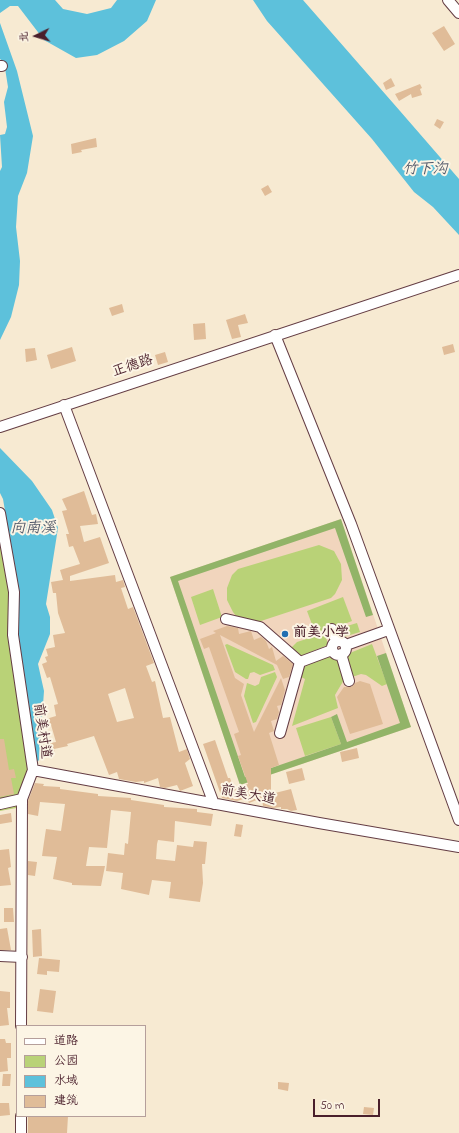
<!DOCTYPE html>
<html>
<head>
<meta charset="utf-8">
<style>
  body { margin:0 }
  #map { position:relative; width:459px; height:1133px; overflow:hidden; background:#f7ead2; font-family:"Indie Flower","LXGW WenKai TC",sans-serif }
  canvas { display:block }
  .legend { position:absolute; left:16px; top:1025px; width:130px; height:92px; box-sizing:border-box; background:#fcf5e5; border:1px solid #b59f9b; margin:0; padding:5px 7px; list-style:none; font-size:12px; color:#4a1f2b }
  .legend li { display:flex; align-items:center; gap:8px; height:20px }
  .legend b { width:20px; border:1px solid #b59f9b }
  .north { position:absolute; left:16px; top:16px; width:40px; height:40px; -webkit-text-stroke:3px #fcf5e5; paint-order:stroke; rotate:265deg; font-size:11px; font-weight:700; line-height:16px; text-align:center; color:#4a1f2b }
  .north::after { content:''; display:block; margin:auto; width:14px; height:18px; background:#4a1f2b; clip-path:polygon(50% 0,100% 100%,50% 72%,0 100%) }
  .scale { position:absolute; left:313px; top:1099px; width:67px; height:18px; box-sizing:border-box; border:2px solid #4a1f2b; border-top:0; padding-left:5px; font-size:12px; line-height:14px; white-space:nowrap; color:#4a1f2b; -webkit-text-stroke:3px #fcf5e5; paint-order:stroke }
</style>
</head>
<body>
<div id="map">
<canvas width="459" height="1133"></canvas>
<ul class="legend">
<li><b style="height:5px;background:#fff"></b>道路</li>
<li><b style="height:11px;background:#b9d277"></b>公园</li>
<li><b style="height:11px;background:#5dc1db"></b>水域</li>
<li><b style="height:11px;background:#e0bc98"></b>建筑</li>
</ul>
<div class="north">北</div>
<div class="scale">50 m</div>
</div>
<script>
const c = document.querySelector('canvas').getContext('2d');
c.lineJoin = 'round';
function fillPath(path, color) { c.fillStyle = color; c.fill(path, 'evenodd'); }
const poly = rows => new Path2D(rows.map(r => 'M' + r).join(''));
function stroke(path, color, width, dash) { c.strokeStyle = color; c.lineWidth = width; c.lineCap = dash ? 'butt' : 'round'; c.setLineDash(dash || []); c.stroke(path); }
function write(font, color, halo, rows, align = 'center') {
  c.font = font + ' "Indie Flower","LXGW WenKai TC",sans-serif'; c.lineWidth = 4; c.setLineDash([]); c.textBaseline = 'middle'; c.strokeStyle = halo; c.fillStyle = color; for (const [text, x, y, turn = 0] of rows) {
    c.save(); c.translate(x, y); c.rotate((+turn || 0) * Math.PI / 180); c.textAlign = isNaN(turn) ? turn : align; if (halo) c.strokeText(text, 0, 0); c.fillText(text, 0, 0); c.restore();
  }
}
fillPath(poly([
  [341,519,411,727,240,785,170,577]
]), '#f1d5bd');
fillPath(poly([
  [0,532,9,591,10,648,29,770,16,808,0,811],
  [319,545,334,551,341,564,342,580,335,594,331,598,258,622,236,616,233,612,227,600,227,588,232,575,238,569],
  [213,589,222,617,200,625,191,597],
  [343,597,352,621,316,635,307,611],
  [357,623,360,632,340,638,337,629],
  [325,633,328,645,301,656,291,648,297,642],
  [227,644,273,665,275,670,260,675,254,672,250,673,248,679,246,679,235,672,225,645],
  [372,644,387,684,382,686,366,675,361,674,352,677,345,655],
  [331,655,339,659,345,678,335,695,338,708,292,726,305,679,301,677,304,665],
  [275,672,277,677,256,722,253,723,244,696,247,683,255,686,259,684,261,677],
  [331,717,341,744,305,756,296,728]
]), '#b9d277');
fillPath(poly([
  [341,519,373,615,366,617,335,528,178,581,245,777,341,744,331,717,337,714,347,742,400,723,377,656,386,653,411,727,240,785,170,577]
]), '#92b468');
fillPath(poly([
  [0,0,55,0,63,9,87,14,111,8,117,0,156,0,147,21,124,41,97,55,76,58,44,40,18,6,10,6,0,13],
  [253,0,303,0,400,111,459,179,459,235,433,207,414,192,372,139,267,21],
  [0,23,17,71,33,136,27,173,18,196,16,227,20,261,19,285,11,317,0,340,0,171,2,167,0,135,5,134,7,127,4,102,8,87,4,62,0,59],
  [0,448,32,481,52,510,58,528,46,604,50,617,50,634,38,664,44,691,39,760,37,762,35,759,15,630,19,610,18,588,3,499,0,493]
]), '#5dc1db');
fillPath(poly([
  [444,26,455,44,444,51,432,33],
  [391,78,395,86,386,90,383,83],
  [420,84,422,88,420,89,422,95,412,98,411,94,399,101,395,94],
  [437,119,444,122,440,129,434,125],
  [96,138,97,147,81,150,82,152,72,154,71,144],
  [268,185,272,192,265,196,261,189],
  [122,304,124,312,112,316,109,308],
  [245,314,248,323,238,325,241,337,232,339,226,320],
  [205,323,206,339,194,340,193,324],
  [453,344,455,352,444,355,442,347],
  [72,347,76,361,51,369,47,355],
  [35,348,37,360,26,362,25,349],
  [165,352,168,362,158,365,155,355],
  [84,491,92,515,96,514,98,524,80,526,84,542,100,537,109,563,70,576,70,581,115,575,116,582,123,580,125,587,121,588,128,609,133,607,154,663,146,666,152,682,155,681,163,718,170,717,179,752,187,749,190,759,185,763,193,786,180,791,177,785,165,788,160,787,158,778,144,783,144,781,136,782,119,779,117,772,109,775,94,736,67,744,68,746,54,749,55,751,43,754,40,745,56,742,51,725,48,726,46,719,56,716,54,705,58,704,50,677,47,678,42,664,47,662,45,657,48,656,46,649,55,647,53,635,65,633,58,613,56,593,53,593,51,582,63,580,60,570,80,564,73,546,69,547,66,534,69,534,62,511,67,510,62,499],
  [125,688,134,718,117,722,108,694],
  [227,626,238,628,239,634,251,631,254,640,261,637,266,641,269,649,272,647,276,661,283,656,293,664,289,677,283,679,277,665,220,635,235,678,244,684,241,695,254,732,281,678,285,690,281,705,277,706,279,712,277,719,271,721,274,731,269,733,279,765,271,768,271,794,291,789,297,810,291,811,287,809,281,809,281,807,273,808,263,806,262,798,249,803,247,798,237,801,222,798,203,744,215,740,228,778,230,778,234,789,248,784,238,756,241,755,234,734,239,732,209,647,204,649,200,639,216,633,213,631],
  [360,681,370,684,383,724,350,734,337,697,344,687,351,687,355,683],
  [0,739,4,739,9,770,14,769,16,778,11,778,14,794,0,797],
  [357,748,359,758,342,762,340,752],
  [302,768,305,780,289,784,286,772],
  [35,783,44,784,43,786,60,787,60,789,98,794,98,796,131,798,131,800,164,805,164,807,197,809,197,812,213,814,211,826,175,821,174,842,158,840,157,844,156,859,175,861,177,845,193,847,194,841,207,842,205,864,202,864,203,883,200,902,169,898,171,882,152,880,149,895,121,889,123,873,106,871,108,853,124,855,125,843,128,844,131,812,111,810,107,848,89,847,86,866,105,866,101,886,72,885,72,883,53,879,57,857,42,856,44,842,46,829,61,831,65,804,40,802,38,816,28,814,28,801],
  [11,813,12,822,0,824,0,815],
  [236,824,243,825,241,837,234,836],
  [9,849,11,867,8,868,11,885,0,886,0,850],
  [28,861,37,862,35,876,28,875],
  [4,908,13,908,14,922,4,922],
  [7,928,11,950,0,950,0,929],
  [41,929,42,956,33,957,32,930],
  [39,958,60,960,59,972,47,971,47,975,37,974],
  [40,989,56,991,53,1013,37,1011],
  [0,991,10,992,10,1008,7,1008,9,1025,0,1026],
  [0,1039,5,1039,6,1043,11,1043,11,1058,7,1058,8,1071,0,1072],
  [3,1074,11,1074,10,1086,2,1086],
  [278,1082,289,1083,288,1091,278,1089],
  [0,1103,9,1103,10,1115,0,1116],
  [364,1107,374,1108,373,1115,363,1114],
  [28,1116,68,1116,67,1133,28,1133]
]), '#e0bc98');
const minor = poly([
  [448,0,459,13],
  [0,66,2,66],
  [275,335,351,524,459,820],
  [64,405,214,804],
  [0,427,459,275],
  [0,513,14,592,13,635,33,770,22,799,21,1026],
  [226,619,260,627,300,662],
  [332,629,336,641],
  '332 648a7 7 0 1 1 14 0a7 7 0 1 1-14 0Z',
  [346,645,388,630],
  [341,654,349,681],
  [300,662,332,650],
  [280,733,300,662],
  [33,770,319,823,459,847],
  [0,804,22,799],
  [0,956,22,957],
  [21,1133,21,1116]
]);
stroke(minor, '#643d44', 12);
stroke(minor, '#fff', 10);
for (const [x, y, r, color] of [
  [285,634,4,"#1f6fb2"]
]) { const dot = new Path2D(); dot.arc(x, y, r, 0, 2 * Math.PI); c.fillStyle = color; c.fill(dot); stroke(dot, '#fcf5e5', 1.5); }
write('14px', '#4a1f2b', '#fcf5e5', [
  ["正德路",133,367,-18],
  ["前美村道",41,731,82],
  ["前美大道",248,796,11]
]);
write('bold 14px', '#4a1f2b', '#fcf5e5', [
  ["前美小学",293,634]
], 'left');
write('italic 15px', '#515869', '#fcf5e5', [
  ["竹下沟",425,171],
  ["向南溪",33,530]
]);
</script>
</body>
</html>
